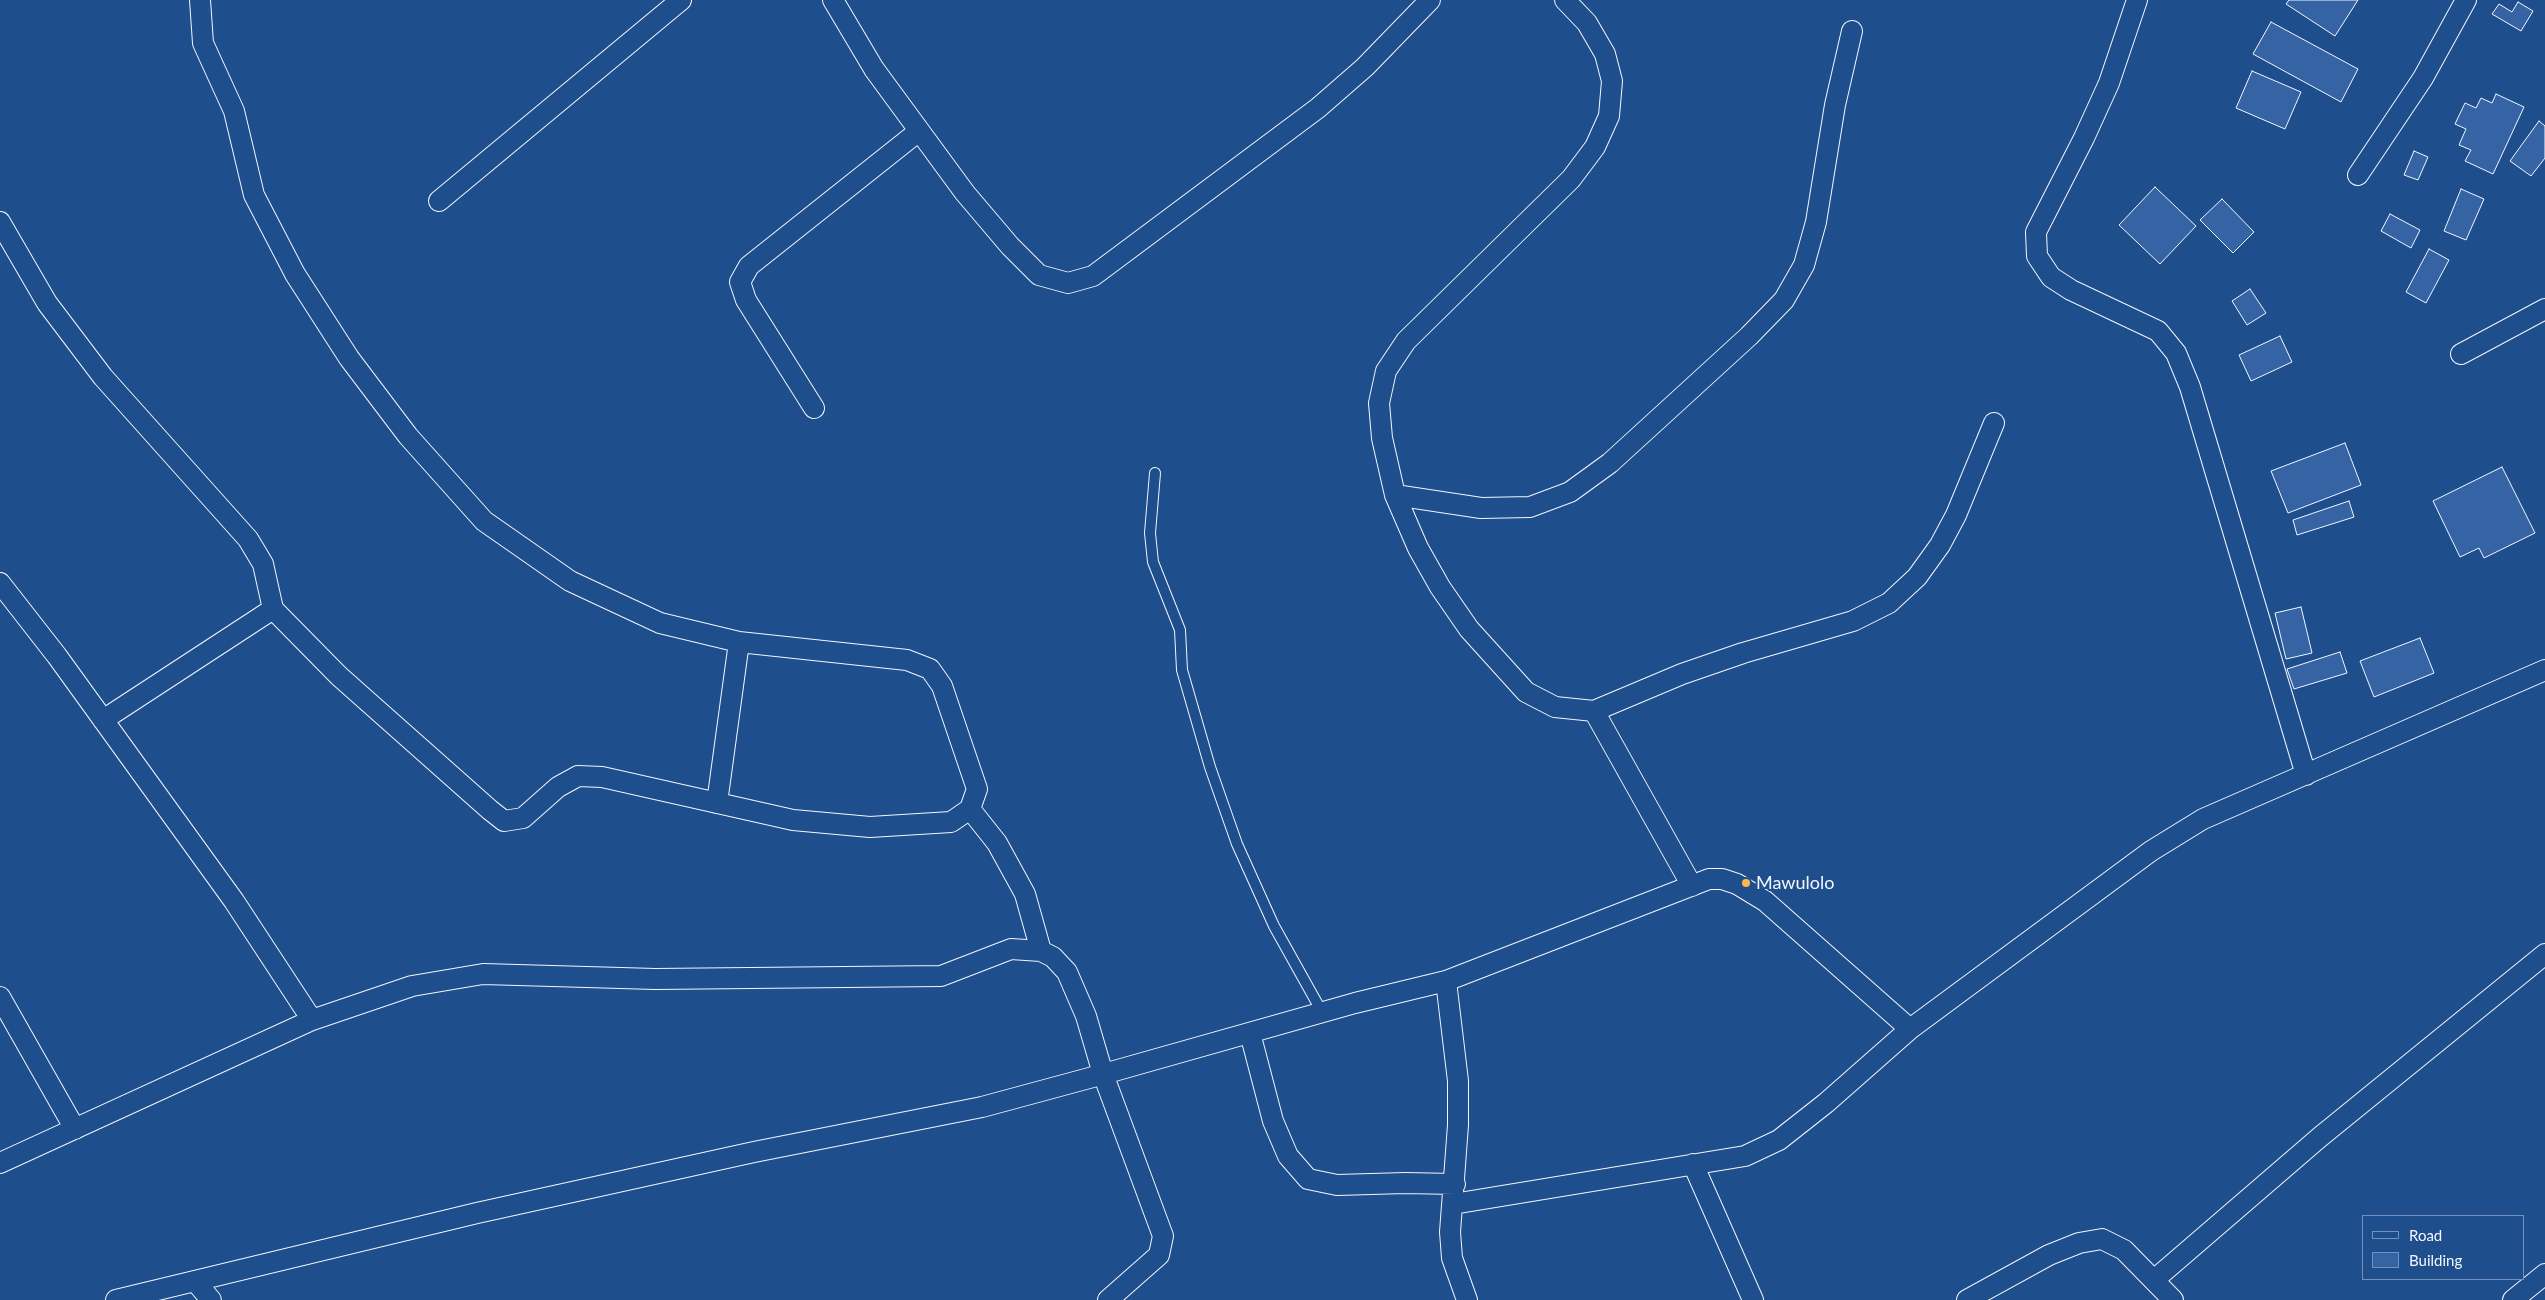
<!DOCTYPE html>
<html>
<head>
<meta charset="utf-8">
<style>
  body { margin:0 }
  #map { position:relative; width:2545px; height:1300px; overflow:hidden; background:#1f4e8c; font-family:Lato,sans-serif }
  canvas { display:block }
  .legend { position:absolute; left:2362px; top:1215px; width:162px; height:65px; box-sizing:border-box; background:#1f4e8c; border:1px solid #7391ba; margin:0; padding:6px 9px; list-style:none; font-size:15px; color:#f2f6ff }
  .legend li { display:flex; align-items:center; gap:10px; height:25px }
  .legend b { width:25px; border:1px solid #7391ba }
</style>
</head>
<body>
<div id="map">
<canvas width="2545" height="1300"></canvas>
<ul class="legend">
<li><b style="height:6px;background:#1f4e8c"></b>Road</li>
<li><b style="height:14px;background:#3563a3"></b>Building</li>
</ul>
</div>
<script>
const c = document.querySelector('canvas').getContext('2d');
c.lineJoin = 'round';
function fillPath(path, color) { c.fillStyle = color; c.fill(path, 'evenodd'); }
const poly = rows => new Path2D(rows.map(r => 'M' + r).join(''));
function stroke(path, color, width, dash) { c.strokeStyle = color; c.lineWidth = width; c.lineCap = dash ? 'butt' : 'round'; c.setLineDash(dash || []); c.stroke(path); }
function write(font, color, halo, rows, align = 'center') {
  c.font = font + ' Lato,sans-serif'; c.lineWidth = 4; c.setLineDash([]); c.textBaseline = 'middle'; c.strokeStyle = halo; c.fillStyle = color; for (const [text, x, y, turn = 0] of rows) {
    c.save(); c.translate(x, y); c.rotate((+turn || 0) * Math.PI / 180); c.textAlign = isNaN(turn) ? turn : align; if (halo) c.strokeText(text, 0, 0); c.fillText(text, 0, 0); c.restore();
  }
}
const building = poly([
  [2289,0,2358,0,2335,36,2286,4,2289,0],
  [2518,2,2533,11,2521,31,2492,14,2499,4,2512,12,2518,2],
  [2271,22,2358,69,2341,102,2253,54,2271,22],
  [2252,71,2301,92,2285,129,2236,108,2252,71],
  [2496,94,2524,107,2493,174,2465,161,2471,150,2459,145,2466,129,2455,124,2465,103,2476,108,2481,98,2492,103,2496,94],
  [2539,121,2545,126,2545,158,2531,176,2510,161,2539,121],
  [2414,151,2428,157,2418,180,2404,175,2414,151],
  [2155,187,2196,226,2160,264,2119,225,2155,187],
  [2461,189,2484,199,2466,240,2444,231,2461,189],
  [2222,199,2254,232,2233,253,2200,220,2222,199],
  [2390,214,2420,230,2411,248,2381,231,2390,214],
  [2429,249,2449,260,2426,303,2406,292,2429,249],
  [2250,289,2266,313,2247,325,2232,301,2250,289],
  [2280,336,2292,362,2251,381,2239,355,2280,336],
  [2345,443,2361,485,2288,513,2271,471,2345,443],
  [2502,467,2535,533,2484,558,2479,548,2460,557,2433,501,2502,467],
  [2349,501,2354,517,2297,535,2293,520,2349,501],
  [2301,607,2312,653,2286,659,2275,613,2301,607],
  [2420,638,2434,673,2374,697,2360,661,2420,638],
  [2340,652,2347,673,2294,689,2287,669,2340,652]
]);
fillPath(building, '#3563a3');
stroke(building, '#f2f6ff', 1);
const service = poly([
  [1155,473,1150,533,1153,562,1180,630,1182,670,1210,767,1237,844,1274,926,1322,1012]
]);
const minor = poly([
  [833,0,874,69,965,193,1010,246,1039,275,1068,283,1093,276,1318,108,1365,67,1430,0],
  [1565,0,1587,23,1605,54,1612,81,1609,116,1595,147,1571,179,1406,341,1386,371,1379,403,1382,438,1395,495,1418,548,1440,587,1469,629,1526,692,1555,707,1594,711,1692,886],
  [2137,0,2109,83,2084,138,2036,232,2037,256,2051,277,2071,290,2158,331,2176,353,2190,387,2306,775],
  [2358,175,2423,78,2466,0],
  [439,201,681,0],
  [0,222,47,303,103,377,248,539,263,564,273,609,339,676,490,810,504,821,523,818,558,787,578,776,602,777,793,820,870,827,951,822,970,809,977,789,942,686,930,669,907,660,739,642,660,623,570,581,484,521,408,436,349,358,295,274,254,195,234,111,203,43,200,0],
  [2461,354,2545,309],
  [814,408,746,300,740,282,749,266,919,131],
  [1395,495,1481,508,1530,507,1570,492,1610,463,1749,336,1784,300,1804,265,1816,222,1835,105,1852,31],
  [0,583,57,656,234,901,312,1020],
  [1594,711,1682,674,1743,653,1853,621,1889,603,1917,577,1940,545,1956,515,1994,423],
  [103,720,273,609],
  [717,803,739,642],
  [970,809,997,843,1025,894,1041,951],
  [1446,981,1458,1081,1458,1125,1450,1232,1452,1258,1467,1300],
  [0,997,75,1129],
  [1250,1033,1273,1121,1288,1156,1308,1179,1337,1185,1405,1183,1455,1184],
  [0,1163,312,1020,412,986,483,974,655,979,941,976,1011,949,1041,951,1053,957,1067,972,1086,1016,1103,1074,1163,1236,1159,1255,1108,1300],
  [1693,1164,1753,1300],
  [1453,1204,1745,1156,1779,1140,1826,1103,1910,1029,2151,851,2203,819,2545,670],
  [2154,1280,2320,1137,2545,954],
  [195,1281,211,1300],
  [116,1300,477,1213,754,1152,982,1107,1093,1077,1355,1003,1446,981,1709,879,1722,879,1737,884,1765,901,1910,1029],
  [1967,1300,2049,1255,2079,1243,2102,1239,2124,1250,2173,1300],
  [2513,1300,2545,1274]
]);
stroke(service, '#f2f6ff', 12);
stroke(minor, '#f2f6ff', 22);
stroke(service, '#1f4e8c', 10);
stroke(minor, '#1f4e8c', 20);
for (const [x, y, r, color] of [
  [1746,883,5,"#ffb74d"]
]) { const dot = new Path2D(); dot.arc(x, y, r, 0, 2 * Math.PI); c.fillStyle = color; c.fill(dot); stroke(dot, '#1f4e8c', 2); }
write('18px', '#f2f6ff', '#1f4e8c', [
  ["Mawulolo",1756,883]
], 'left');
</script>
</body>
</html>
